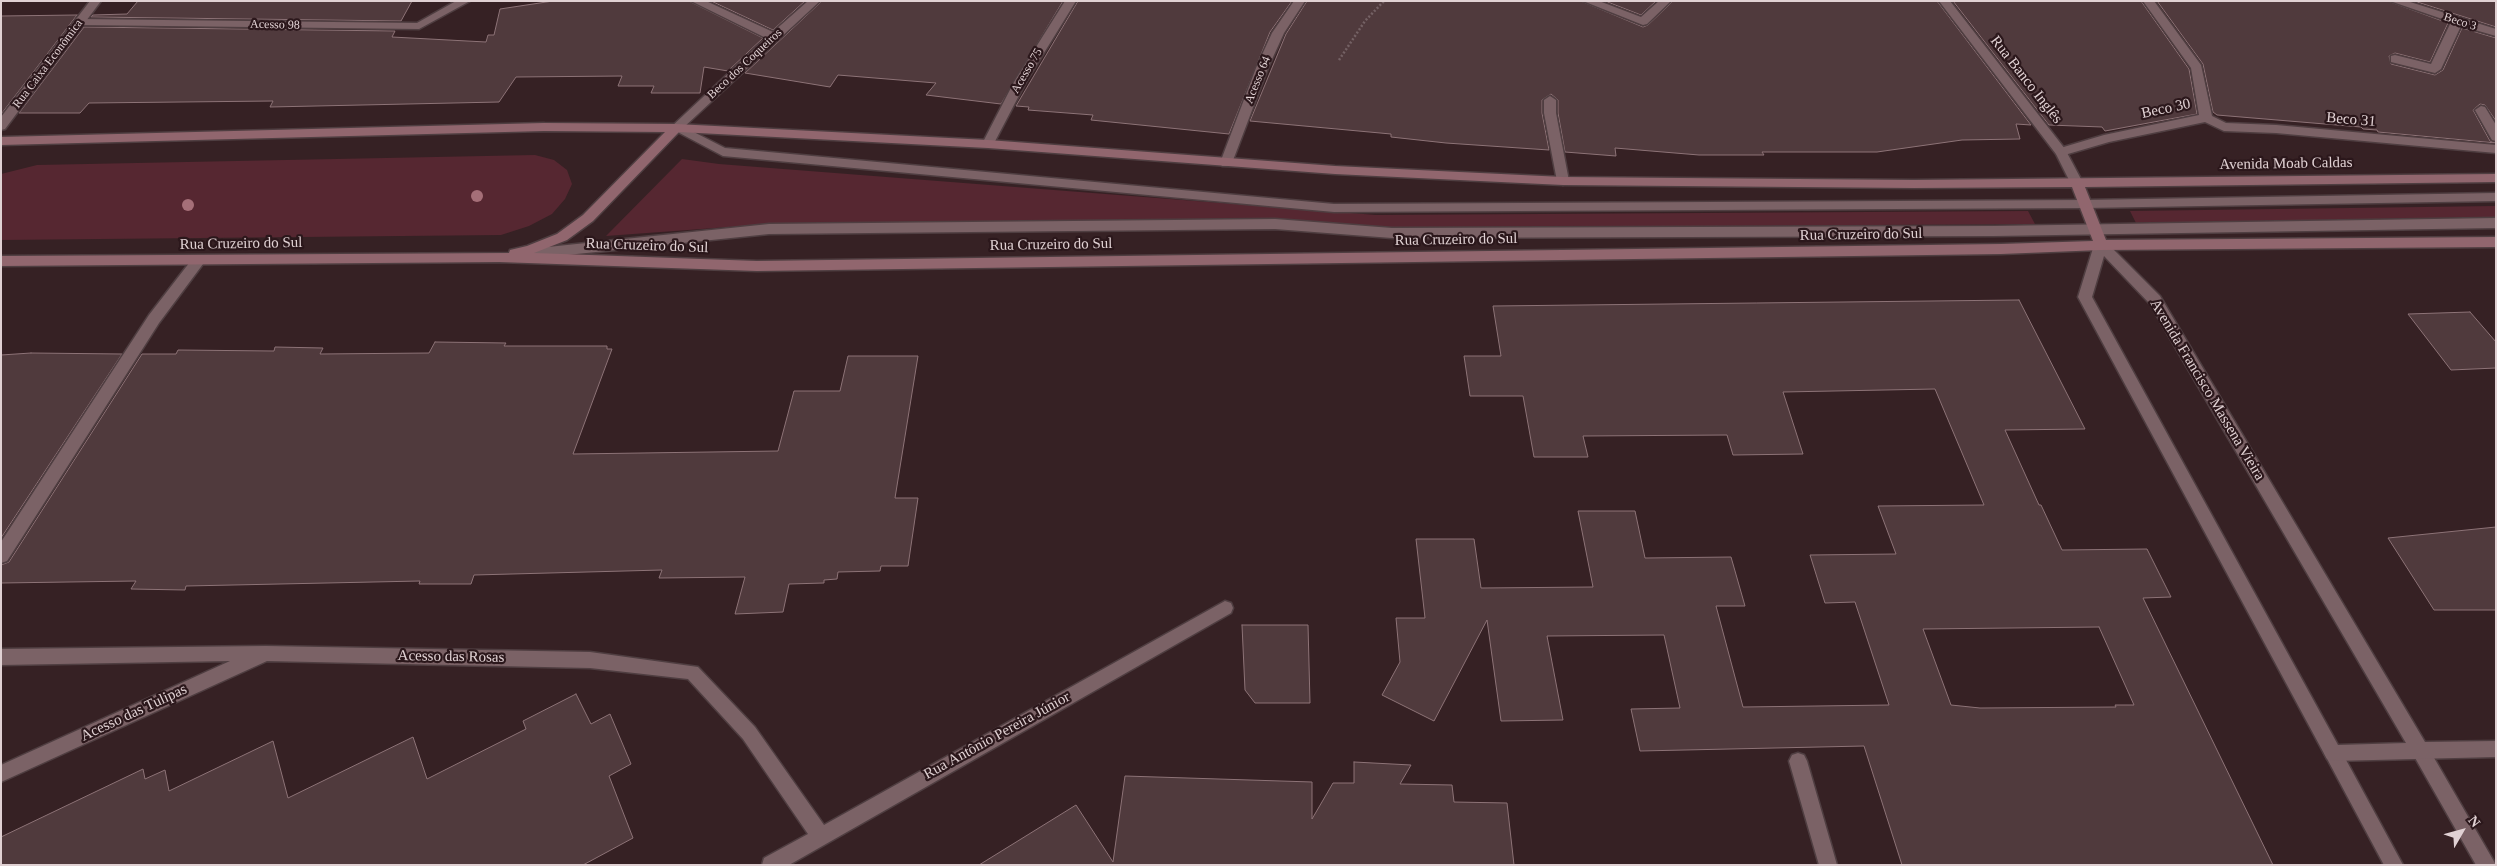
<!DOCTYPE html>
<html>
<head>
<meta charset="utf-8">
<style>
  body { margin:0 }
  #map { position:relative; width:2497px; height:866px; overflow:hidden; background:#362124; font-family:Georgia,serif }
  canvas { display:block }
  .frame { position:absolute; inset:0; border:2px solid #e0d1d3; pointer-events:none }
  .north { position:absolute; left:2437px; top:806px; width:50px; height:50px; -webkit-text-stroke:4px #2b171b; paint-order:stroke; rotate:52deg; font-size:14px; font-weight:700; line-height:20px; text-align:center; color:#e0d1d3 }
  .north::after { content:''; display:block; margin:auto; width:18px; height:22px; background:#e0d1d3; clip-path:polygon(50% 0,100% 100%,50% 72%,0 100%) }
</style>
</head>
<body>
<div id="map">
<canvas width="2497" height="866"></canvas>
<div class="frame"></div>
<div class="north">N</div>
</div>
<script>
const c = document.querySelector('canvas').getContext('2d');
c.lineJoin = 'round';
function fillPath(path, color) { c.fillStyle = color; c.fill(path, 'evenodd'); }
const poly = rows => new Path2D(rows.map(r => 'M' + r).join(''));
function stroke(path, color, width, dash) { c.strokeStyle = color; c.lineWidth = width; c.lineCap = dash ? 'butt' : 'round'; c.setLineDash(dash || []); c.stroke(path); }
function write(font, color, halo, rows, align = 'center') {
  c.font = font + ' Georgia,serif'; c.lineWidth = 4.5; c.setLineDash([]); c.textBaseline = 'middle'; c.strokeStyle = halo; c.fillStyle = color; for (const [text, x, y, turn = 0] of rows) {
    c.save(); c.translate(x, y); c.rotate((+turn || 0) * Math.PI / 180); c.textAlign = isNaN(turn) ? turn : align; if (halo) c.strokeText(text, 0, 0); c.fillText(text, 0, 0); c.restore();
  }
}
fillPath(poly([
  [535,155,554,160,567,170,572,184,565,199,552,214,529,226,501,235,1,240,1,174,37,165],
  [682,159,719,164,1376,215,2028,211,2035,224,1397,228,1275,220,770,224,606,236],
  [2496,206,2496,217,2136,223,2130,211]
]), '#562731');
const building = poly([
  [138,1,412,1,401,21,91,17,93,15,127,14,138,1],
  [553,1,689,1,763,38,728,71,704,67,700,93,651,93,654,86,618,86,622,76,516,77,499,102,270,107,273,101,89,103,80,113,19,113,84,27,395,31,392,37,486,42,488,35,494,35,500,9,553,1],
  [711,1,805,1,773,30,711,1],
  [822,1,1063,1,1001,104,926,95,936,83,838,75,830,87,745,73,822,1],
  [1078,1,1292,1,1270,32,1229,134,1091,120,1093,115,1028,110,1029,107,1016,106,1078,1],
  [1307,1,1581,1,1643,27,1648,25,1673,1,1937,1,2031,125,2016,124,2020,139,1962,140,1877,152,1762,152,1764,155,1699,155,1615,148,1616,156,1565,152,1558,113,1558,100,1551,94,1542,100,1542,113,1549,150,1446,143,1391,137,1391,134,1250,121,1286,34,1307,1],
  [1605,1,1656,1,1641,15,1605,1],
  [1953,1,2141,1,2189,69,2197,114,2105,131,2102,127,2049,125,1953,1],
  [2157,1,2388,1,2448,23,2430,62,2395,53,2389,56,2391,64,2435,75,2443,70,2462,28,2496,38,2496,121,2485,105,2480,104,2473,110,2490,141,2496,143,2378,132,2377,130,2363,129,2361,127,2217,115,2213,112,2203,64,2157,1],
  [2414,1,2496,1,2496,27,2414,1],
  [77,15,2,113,1,113,1,16,77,15],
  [2019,300,2085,429,2005,430,2039,505,2041,505,2062,550,2147,549,2171,597,2143,598,2273,865,1902,865,1864,746,1640,751,1631,709,1680,708,1664,635,1547,636,1563,720,1501,721,1487,620,1434,721,1382,695,1400,662,1396,618,1425,618,1416,539,1474,539,1481,588,1593,587,1578,511,1635,511,1645,558,1731,557,1745,606,1716,606,1743,707,1889,705,1855,602,1825,603,1810,555,1896,554,1878,506,1984,505,1935,389,1783,392,1803,454,1733,455,1727,435,1583,436,1588,457,1534,457,1523,396,1470,396,1464,356,1501,356,1493,306,2019,300],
  [2099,627,2134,705,2115,705,2116,707,1980,708,1951,705,1923,629,2099,627],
  [2470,312,2496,342,2496,368,2451,370,2408,314,2470,312],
  [435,342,506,343,504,346,607,346,607,349,612,349,573,454,778,451,794,391,840,391,848,356,918,356,895,498,918,498,908,566,881,566,880,571,838,572,837,579,824,580,824,583,789,584,783,612,735,614,745,577,659,578,662,570,474,575,471,584,419,584,420,581,186,586,185,590,131,589,136,581,1,583,1,565,9,562,142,354,176,354,178,350,274,351,275,347,323,348,320,354,429,353,435,342],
  [31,353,122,354,1,538,1,355,31,353],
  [2496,527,2496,610,2434,610,2388,538,2496,527],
  [1242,625,1308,625,1310,703,1255,703,1245,690,1242,625],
  [576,694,591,724,610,714,631,764,609,776,633,838,583,865,1,865,1,837,143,769,145,779,165,770,169,791,273,741,288,798,413,737,427,779,526,729,523,721,576,694],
  [1354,762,1411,765,1400,784,1452,785,1454,802,1507,803,1514,865,979,865,1076,805,1113,862,1125,776,1312,782,1312,819,1333,783,1354,783,1354,762]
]);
fillPath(building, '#503a3d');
stroke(building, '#8d7377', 1);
const service = poly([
  [456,1,470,1,419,29,80,25,74,22,80,19,417,23,456,1],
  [691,1,706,1,773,32,808,1,820,1,684,127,725,148,1334,204,2085,200,2496,193,2496,201,2085,208,1334,212,723,156,670,128,766,38,691,1],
  [1065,1,1076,1,1026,82,992,147,984,147,982,144,1014,82,1065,1],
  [1294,1,1305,1,1284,33,1268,68,1232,163,1230,166,1222,166,1220,163,1256,68,1272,33,1294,1],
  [1583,1,1599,1,1641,17,1659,1,1671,1,1647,24,1643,25,1583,1],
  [2143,1,2154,1,2201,65,2212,116,2226,123,2276,125,2496,145,2496,153,2276,133,2224,131,2205,122,2109,142,2061,156,2057,155,2055,152,2057,149,2104,135,2199,115,2191,68,2143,1],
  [2390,1,2407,1,2496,29,2496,36,2461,26,2441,69,2435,73,2391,62,2391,56,2395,55,2431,64,2451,22,2390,1],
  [1550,96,1556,100,1556,113,1569,181,1563,185,1557,181,1544,113,1544,100,1550,96],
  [2481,106,2485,107,2496,125,2496,141,2492,140,2475,110,2481,106],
  [2496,218,2496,228,1994,236,1392,238,1275,229,769,234,519,260,512,255,519,250,769,224,1275,219,1392,228,1994,226,2496,218],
  [198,256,205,261,203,264,159,323,7,561,1,563,1,542,149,315,193,258,198,256],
  [1798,753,1804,755,1807,761,1837,865,1819,865,1789,761,1792,755,1798,753]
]);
const minor = poly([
  [1939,1,1950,1,2065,149,2083,183,2082,186,2072,186,2056,154,1939,1],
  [1225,601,1231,603,1233,608,1231,613,789,865,762,865,764,858,808,834,743,739,688,679,590,668,267,661,1,782,1,765,230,661,1,665,1,649,266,646,590,652,698,667,755,727,824,825,1225,601],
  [2420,742,2426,744,2496,865,2476,865,2414,756,2411,750,2414,744,2420,742],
  [2333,745,2339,747,2403,865,2384,865,2324,753,2327,747,2333,745]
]);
const tertiary = poly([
  [90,1,101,1,5,129,1,130,1,117,90,1],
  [2101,240,2106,242,2160,296,2425,742,2496,741,2496,757,2333,761,2327,759,2078,297,2094,245,2101,240],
  [2104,256,2150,304,2406,743,2338,745,2092,297,2104,256]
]);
const secondary = poly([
  [544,123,676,124,988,140,1335,166,1563,177,1914,180,2496,174,2496,182,2085,187,2106,240,2496,237,2496,247,2101,250,2001,254,757,271,499,262,1,266,1,256,509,253,510,250,527,246,557,234,583,215,665,132,544,131,1,145,1,137,544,123],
  [679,132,988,148,1335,174,1563,185,1914,188,2072,187,2093,241,2001,244,757,261,534,253,567,240,593,221,679,132]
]);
stroke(service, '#4f3e41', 3);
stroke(minor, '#4f3e41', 3);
stroke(tertiary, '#4f3e41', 3);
stroke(secondary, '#4f3e41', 3);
stroke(poly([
  [1339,60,1365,21,1384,1]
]), '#746164', 2.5, [2, 2]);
fillPath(service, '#7b6266');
fillPath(minor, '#7b6266');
fillPath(tertiary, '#7b6266');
fillPath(secondary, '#91666e');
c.fillStyle = '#a56f78';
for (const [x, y] of [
  [477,196],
  [188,205]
]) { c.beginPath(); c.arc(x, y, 6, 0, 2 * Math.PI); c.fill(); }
write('12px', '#e0d1d3', '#2b171b', [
  ["Beco 3",2460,22,18],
  ["Acesso 98",275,25,1],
  ["Rua Caixa Econômica",48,64,-53],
  ["Beco dos Coqueiros",745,64,-43],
  ["Acesso 75",1027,71,-60],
  ["Acesso 64",1258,80,-68]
]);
write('15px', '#e0d1d3', '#2b171b', [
  ["Rua Banco Inglês",2026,80,52],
  ["Beco 30",2166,109,-12],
  ["Beco 31",2351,120,5],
  ["Avenida Moab Caldas",2286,164,-1],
  ["Rua Cruzeiro do Sul",1861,235,-1],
  ["Rua Cruzeiro do Sul",1456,240,-1],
  ["Rua Cruzeiro do Sul",241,244,-1],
  ["Rua Cruzeiro do Sul",1051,245,-1],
  ["Rua Cruzeiro do Sul",647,246,2],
  ["Avenida Francisco Massena Vieira",2207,390,59],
  ["Acesso das Rosas",451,657,1],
  ["Acesso das Tulipas",134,713,-25],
  ["Rua Antônio Pereira Júnior",997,736,-29]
]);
</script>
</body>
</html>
